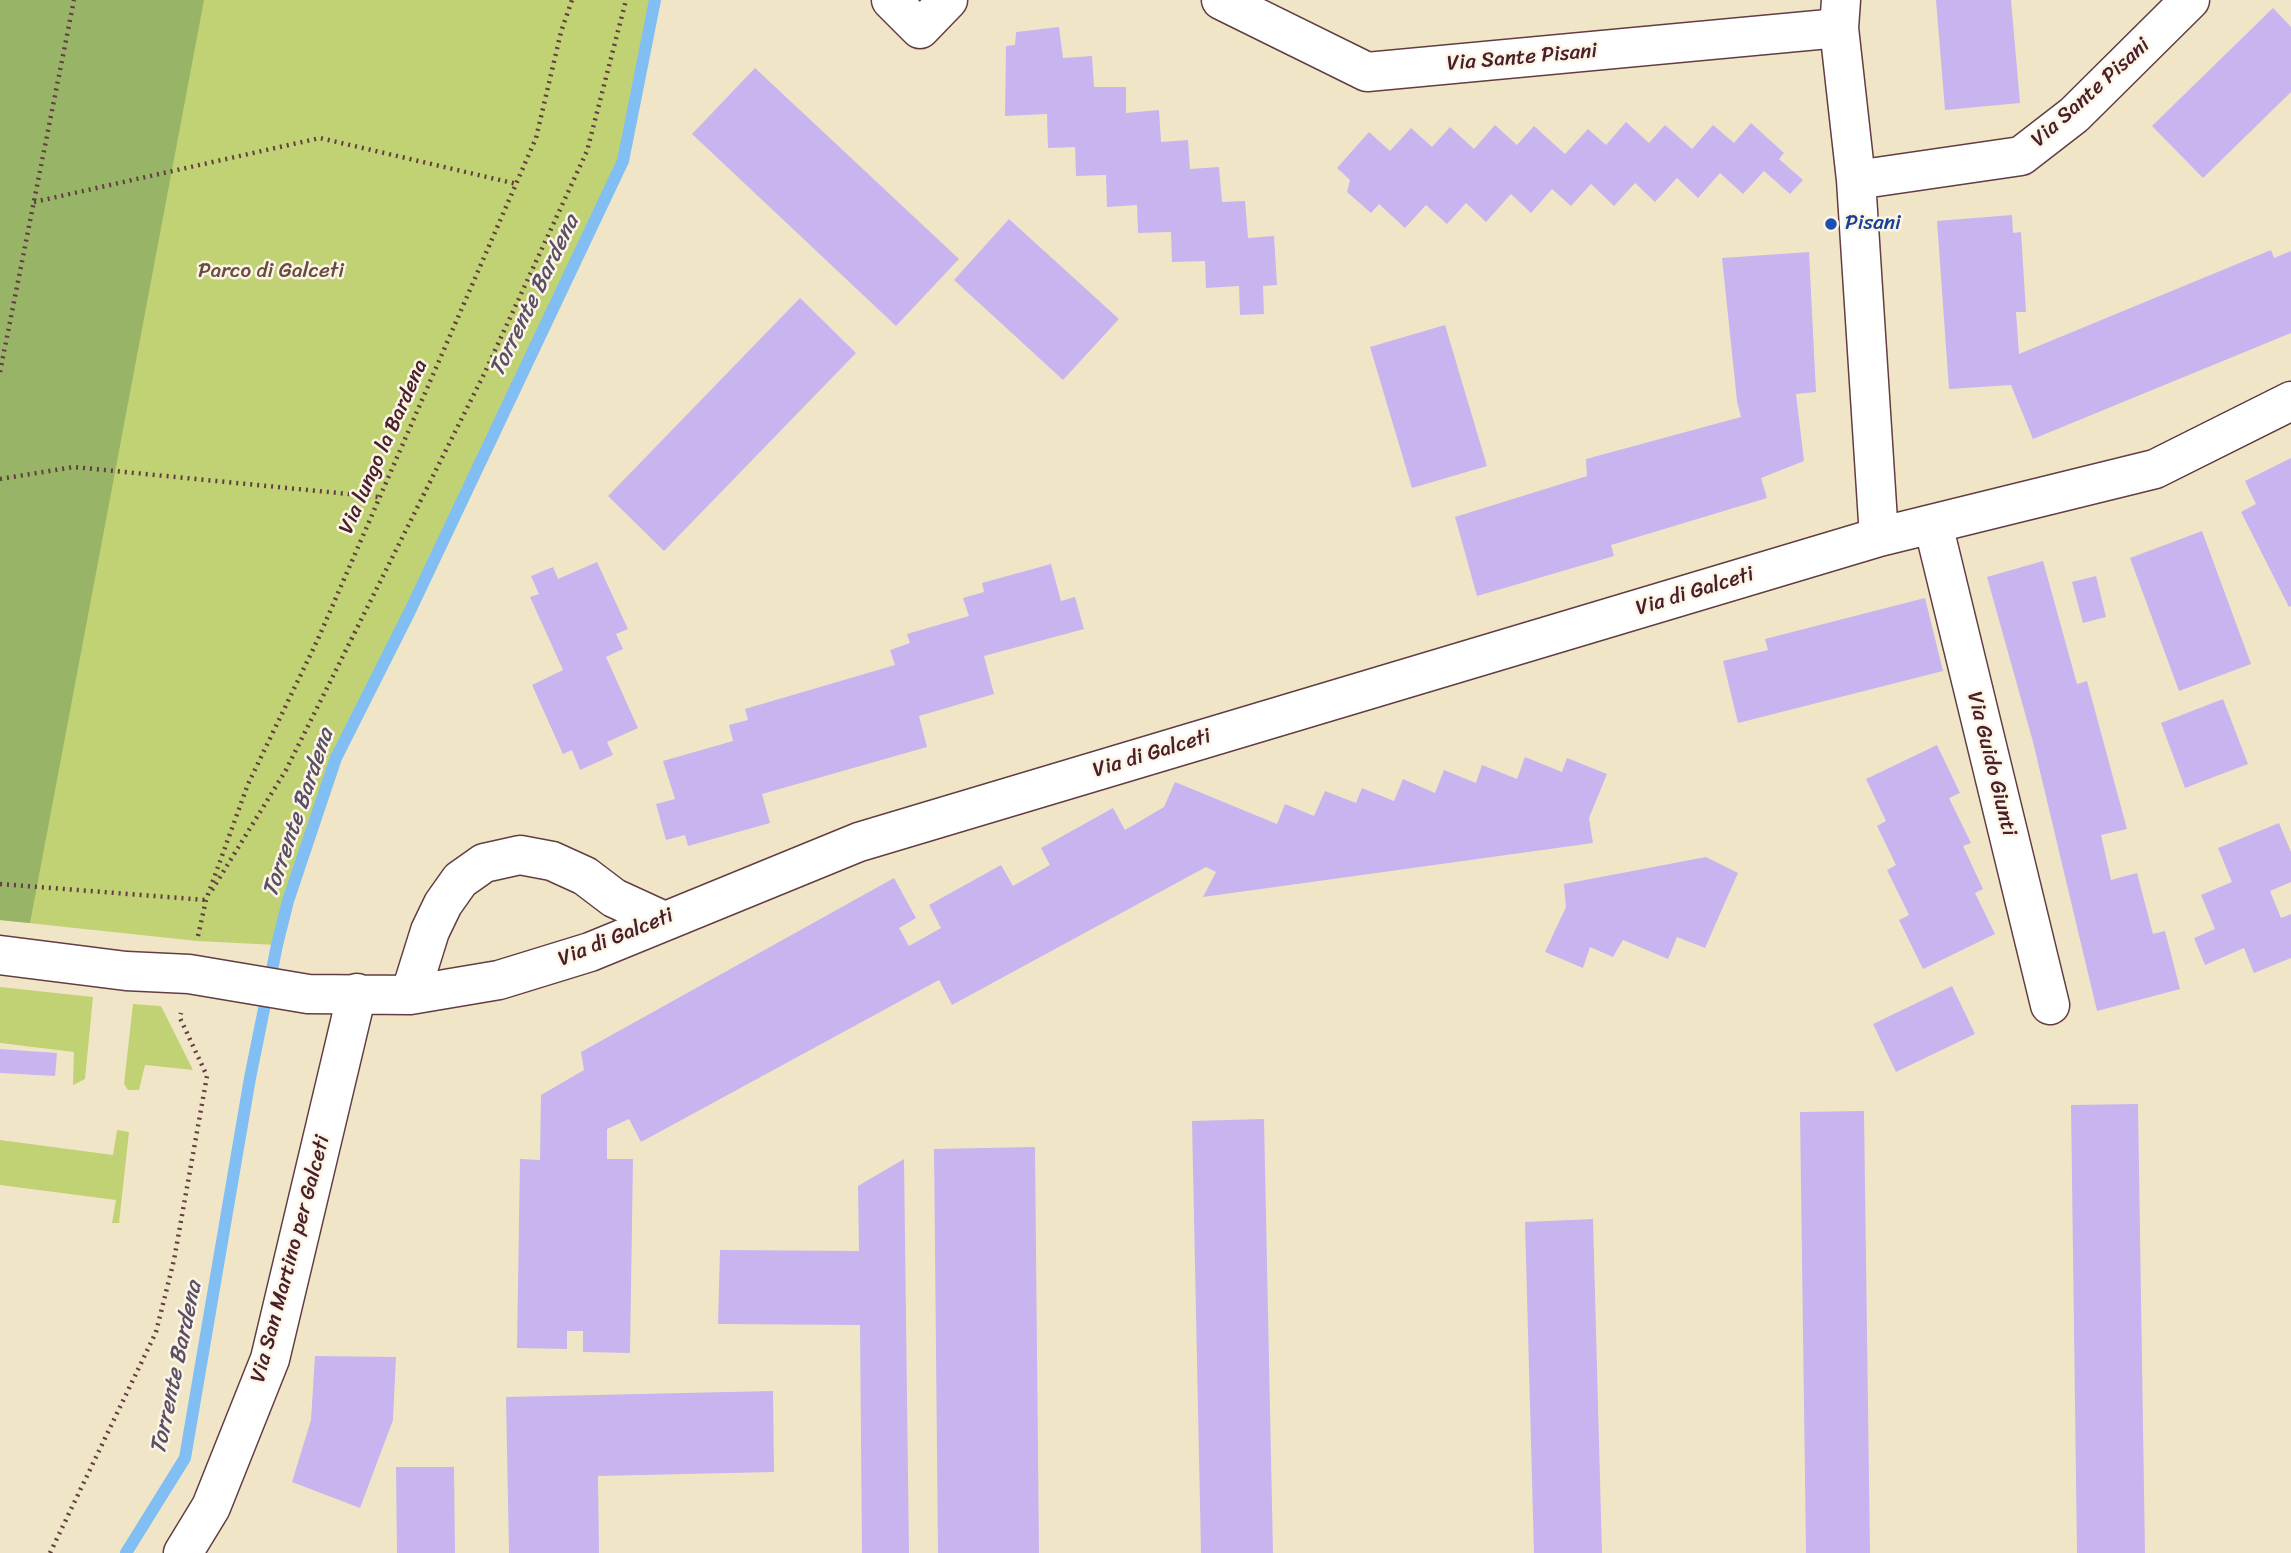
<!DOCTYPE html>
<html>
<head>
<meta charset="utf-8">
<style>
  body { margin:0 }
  canvas { display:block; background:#f1e5c7 }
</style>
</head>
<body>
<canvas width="2291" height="1553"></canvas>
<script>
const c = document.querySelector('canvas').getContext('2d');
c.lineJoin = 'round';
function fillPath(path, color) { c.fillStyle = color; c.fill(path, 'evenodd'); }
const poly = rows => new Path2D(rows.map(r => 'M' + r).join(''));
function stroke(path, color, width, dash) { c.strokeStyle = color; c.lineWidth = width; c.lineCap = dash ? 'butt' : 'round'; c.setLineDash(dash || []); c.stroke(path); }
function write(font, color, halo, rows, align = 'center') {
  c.font = font + ' Sriracha,sans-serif'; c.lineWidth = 5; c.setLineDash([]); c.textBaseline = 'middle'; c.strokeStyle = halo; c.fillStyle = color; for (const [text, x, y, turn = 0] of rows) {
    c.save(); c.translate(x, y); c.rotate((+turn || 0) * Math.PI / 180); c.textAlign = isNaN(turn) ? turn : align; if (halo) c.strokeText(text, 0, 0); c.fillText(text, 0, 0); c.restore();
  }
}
fillPath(poly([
  [0,0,655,0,623,161,409,613,336,758,288,901,277,945,197,941,0,920],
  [0,987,93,997,85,1079,73,1085,74,1052,0,1043],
  [133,1004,161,1006,193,1070,145,1065,139,1090,128,1090,124,1084],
  [117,1130,129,1132,119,1223,112,1223,116,1200,0,1185,0,1140,113,1155]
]), '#c1d275');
fillPath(poly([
  [0,0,204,0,30,923,0,920]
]), '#98b466');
stroke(poly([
  [126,1553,185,1458,250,1078,277,945,288,901,336,758,409,613,623,161,655,0]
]), '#80bef4', 12);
fillPath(poly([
  [1936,0,2011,0,2020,103,1945,110],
  [2273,8,2291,27,2291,92,2203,178,2152,126],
  [1059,27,1063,58,1092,56,1094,87,1126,87,1126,113,1159,110,1161,142,1188,140,1190,169,1219,167,1222,202,1245,201,1248,238,1274,236,1277,285,1263,286,1264,314,1240,315,1239,286,1206,288,1205,261,1172,262,1171,232,1138,233,1137,205,1107,207,1106,175,1076,176,1075,147,1048,148,1047,114,1005,116,1006,46,1015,45,1016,32],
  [755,68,959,259,896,326,692,134],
  [1626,122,1649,143,1665,125,1692,149,1713,125,1734,143,1751,123,1784,153,1779,159,1803,180,1790,194,1764,171,1743,194,1720,173,1698,198,1677,178,1655,202,1635,183,1614,206,1591,184,1571,206,1552,189,1531,213,1511,194,1486,222,1466,203,1447,224,1426,205,1405,228,1379,204,1371,213,1347,192,1350,180,1337,168,1369,132,1390,151,1411,128,1432,147,1450,127,1474,149,1495,125,1517,145,1534,126,1565,154,1588,129,1606,145],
  [2012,215,2013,233,2021,232,2026,312,2016,312,2019,354,2271,250,2274,258,2291,251,2291,333,2033,439,2011,385,1949,389,1937,221],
  [1009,219,1119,319,1063,380,954,280],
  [1809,252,1816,392,1796,394,1804,461,1761,478,1767,498,1611,545,1614,556,1477,596,1455,517,1587,476,1586,459,1741,417,1737,401,1722,258],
  [800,298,856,353,664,551,608,496],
  [1445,325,1487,466,1412,488,1370,347],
  [2291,458,2291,606,2289,607,2241,512,2256,504,2245,481],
  [2202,531,2251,664,2179,691,2130,558],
  [2043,561,2077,684,2087,681,2127,829,2101,835,2111,880,2137,873,2153,934,2165,931,2180,989,2097,1011,2033,742,1987,577],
  [597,562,628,629,616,634,623,649,606,657,638,728,607,742,613,755,580,770,572,750,563,754,532,685,563,670,530,597,539,594,531,576,553,567,558,579],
  [1051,564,1061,601,1075,597,1084,629,984,656,994,694,919,716,927,747,762,794,770,823,688,846,685,835,666,840,656,804,675,799,663,761,733,741,729,725,748,720,745,709,895,665,890,650,910,643,907,634,969,616,963,598,984,592,982,583],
  [2096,576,2106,617,2083,623,2072,582],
  [1925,598,1943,671,1738,723,1723,661,1768,650,1765,639],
  [2223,699,2248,764,2185,788,2161,723],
  [1937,745,1960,793,1949,798,1971,843,1963,846,1983,889,1975,893,1995,934,1923,969,1899,920,1909,915,1887,870,1896,865,1877,826,1886,821,1866,779],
  [1525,757,1562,772,1567,758,1607,774,1589,818,1593,843,1203,897,1216,872,1206,867,952,1005,939,980,641,1142,629,1119,607,1129,607,1159,633,1159,630,1353,583,1352,583,1331,567,1331,567,1349,517,1348,520,1159,540,1160,541,1095,584,1070,581,1052,894,878,916,918,899,928,909,946,941,928,929,905,1001,865,1013,886,1050,865,1041,848,1113,808,1125,830,1164,807,1175,782,1277,824,1285,804,1314,816,1325,791,1356,803,1362,788,1394,801,1403,779,1435,793,1444,770,1476,783,1482,765,1517,779],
  [2279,823,2291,852,2291,882,2270,891,2281,918,2291,914,2291,958,2254,973,2244,948,2205,965,2194,938,2215,929,2201,895,2232,882,2218,848],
  [1706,857,1738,873,1705,948,1677,937,1668,959,1623,940,1613,957,1590,947,1583,968,1545,952,1566,907,1564,884],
  [1952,986,1975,1034,1896,1072,1873,1024],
  [0,1049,57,1053,55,1076,0,1073],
  [2138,1104,2145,1553,2077,1553,2071,1105],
  [1864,1111,1870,1553,1806,1553,1800,1112],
  [1264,1119,1273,1553,1201,1553,1192,1121],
  [1035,1147,1039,1553,938,1553,934,1149],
  [904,1159,909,1553,862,1553,860,1325,718,1324,720,1250,859,1251,858,1186],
  [1593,1219,1602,1553,1534,1553,1525,1222],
  [315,1356,396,1357,393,1420,360,1508,292,1482,311,1420],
  [773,1391,774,1472,598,1476,599,1553,509,1553,506,1397],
  [396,1467,454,1467,455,1553,397,1553]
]), '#c8b5ef');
const minor = poly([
  [891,0,920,29,948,0],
  [1221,0,1367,72,1839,28],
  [1841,0,1839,28,1856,180,1879,537],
  [1856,180,2021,156,2074,115,2190,0],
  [1933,524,2050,1005],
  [0,955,126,971,189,974,308,994,410,995,499,980,590,952,859,842,1879,537,2155,469,2291,401],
  [410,995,430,931,443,904,460,880,484,863,520,855,552,861,585,876,614,898,662,920],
  [183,1553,211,1507,270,1359,357,993]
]);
stroke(minor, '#633d42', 41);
stroke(poly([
  [34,202,320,138,517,184],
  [0,372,74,0],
  [0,479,74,467,379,497],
  [0,884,206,900],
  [212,890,286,770,485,372,587,151,626,0],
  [198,936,206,900,248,784,318,639,536,138,561,32,572,0],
  [50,1553,156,1332,174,1260,207,1076,180,1018,181,1013]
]), '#633d42', 4.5, [2, 5]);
stroke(minor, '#fff', 38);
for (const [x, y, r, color] of [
  [1831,224,7,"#1a4fb4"]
]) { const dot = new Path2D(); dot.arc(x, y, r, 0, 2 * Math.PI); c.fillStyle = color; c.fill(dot); stroke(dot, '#fcf5e5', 2.5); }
write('21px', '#4a1f2b', '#fcf5e5', [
  ["Via Sante Pisani",1522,58,-5],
  ["Via Sante Pisani",2091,93,-42],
  ["Via lungo la Bardena",384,447,-66],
  ["Via di Galceti",1695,592,-17],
  ["Via di Galceti",1152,754,-17],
  ["Via Guido Giunti",1991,764,76],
  ["Via di Galceti",616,938,-22],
  ["Via San Martino per Galceti",291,1259,-75]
]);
write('21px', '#164399', '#fcf5e5', [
  ["Pisani",1845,224]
], 'left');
write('21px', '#684c3e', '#fcf5e5', [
  ["Parco di Galceti",271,272]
]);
write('italic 23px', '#5a4f67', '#fcf5e5', [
  ["Torrente Bardena",535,296,-64],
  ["Torrente Bardena",299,813,-71],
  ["Torrente Bardena",177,1368,-78]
]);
</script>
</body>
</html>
